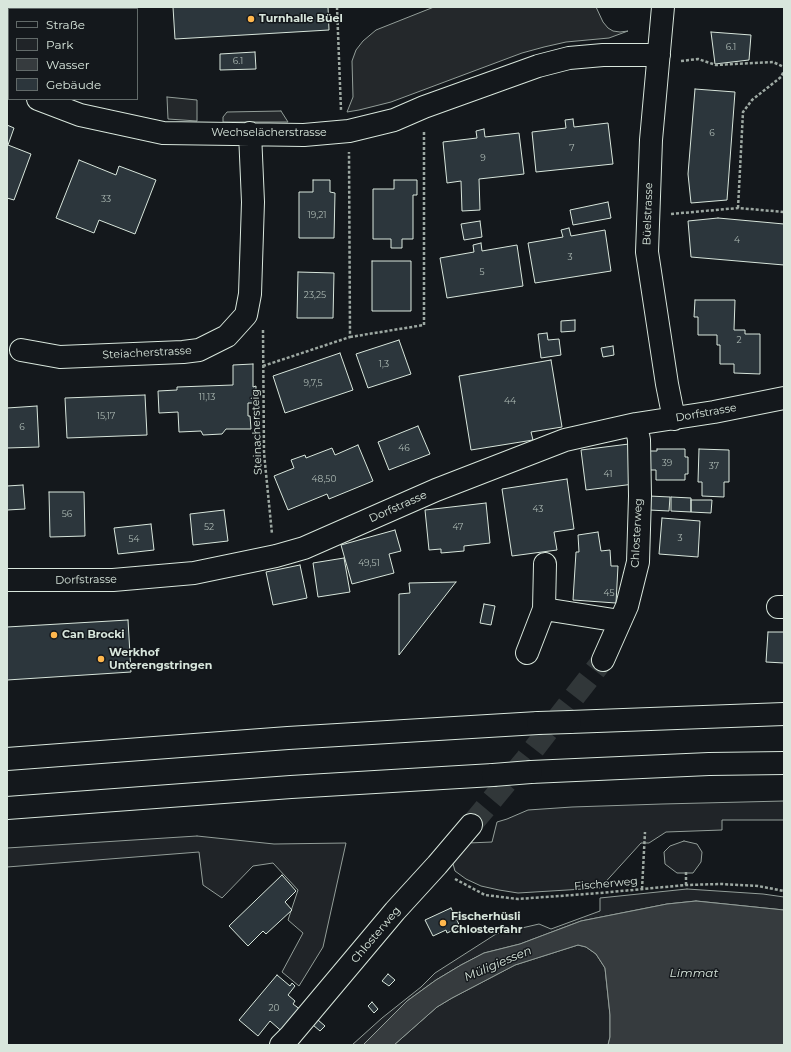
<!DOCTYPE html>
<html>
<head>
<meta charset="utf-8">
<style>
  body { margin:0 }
  #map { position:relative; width:791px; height:1052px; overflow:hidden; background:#14181c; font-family:Montserrat,sans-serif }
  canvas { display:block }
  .frame { position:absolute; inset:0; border:8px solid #d8e6dc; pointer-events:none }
  .legend { position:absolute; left:8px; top:8px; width:130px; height:92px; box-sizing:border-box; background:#14181c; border:1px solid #626a69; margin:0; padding:5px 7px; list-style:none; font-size:12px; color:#d8e6dc }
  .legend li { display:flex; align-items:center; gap:8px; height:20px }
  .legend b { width:20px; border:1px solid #626a69 }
</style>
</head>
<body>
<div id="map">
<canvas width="791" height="1052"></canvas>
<div class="frame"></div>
<ul class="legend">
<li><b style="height:5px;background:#14181c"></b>Straße</li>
<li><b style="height:11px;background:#202428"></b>Park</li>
<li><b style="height:11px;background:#363b3e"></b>Wasser</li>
<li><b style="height:11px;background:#2c363c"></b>Gebäude</li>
</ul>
</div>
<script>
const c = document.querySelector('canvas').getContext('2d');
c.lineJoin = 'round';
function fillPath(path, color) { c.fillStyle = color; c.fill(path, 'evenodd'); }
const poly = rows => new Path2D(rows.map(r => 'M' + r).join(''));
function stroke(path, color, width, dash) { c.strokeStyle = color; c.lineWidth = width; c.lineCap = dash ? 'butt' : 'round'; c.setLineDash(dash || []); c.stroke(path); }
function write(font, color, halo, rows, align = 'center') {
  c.font = font + ' Montserrat,sans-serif'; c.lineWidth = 3; c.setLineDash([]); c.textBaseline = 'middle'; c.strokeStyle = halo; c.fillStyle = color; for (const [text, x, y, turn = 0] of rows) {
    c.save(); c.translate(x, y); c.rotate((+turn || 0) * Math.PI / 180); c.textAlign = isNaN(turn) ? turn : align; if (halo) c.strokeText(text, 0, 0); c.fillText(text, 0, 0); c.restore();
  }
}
const green = poly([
  [784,801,784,820,722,820,722,830,666,832,649,843,641,843,600,888,518,893,499,890,481,886,466,879,455,871,453,864,456,856,468,843,492,842,497,822,507,819,528,810,572,807,662,804,784,801],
  [197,836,274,844,346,843,323,947,299,986,282,972,303,933,288,920,298,890,273,863,253,866,222,898,203,885,199,852,7,867,7,848,197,836],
  [684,841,697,844,702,852,701,862,693,873,677,873,665,864,664,852,670,846,684,841],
  [687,889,763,894,784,897,784,910,696,901,667,904,581,921,520,944,484,953,461,965,436,980,407,1001,363,1045,352,1045,382,1018,421,987,435,973,496,934,539,924,551,929,600,911,600,898,687,889],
  [578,945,586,947,596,954,605,968,610,1015,610,1037,608,1045,394,1045,437,1007,452,998,515,965,578,945]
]);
fillPath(green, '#202428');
stroke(green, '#939e99', 1);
const parking = poly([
  [434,7,596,7,603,22,608,28,613,31,620,32,628,31,609,38,566,42,544,47,522,53,391,102,359,110,347,112,353,97,352,61,356,50,363,41,376,30,434,7],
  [167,97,197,100,197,121,168,119,167,97],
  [281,111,288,122,223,122,223,117,227,112,281,111]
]);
fillPath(parking, '#24282b');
stroke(parking, '#939e99', 1);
const water = poly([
  [696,901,784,910,784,1045,608,1045,610,1037,610,1015,605,968,596,954,586,947,578,945,515,965,452,998,437,1007,394,1045,363,1045,407,1001,436,980,461,965,484,953,520,944,581,921,667,904,696,901]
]);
fillPath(water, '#363b3e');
stroke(water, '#939e99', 1);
const building = poly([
  [60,7,138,7,137,10,137,9,59,9,60,7],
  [173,7,328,7,329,30,175,39,173,7],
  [711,32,751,35,749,60,715,64,711,32],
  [255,52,256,69,220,70,220,54,255,52],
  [695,89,735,92,727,200,691,203,688,174,695,89],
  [573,119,574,127,608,123,613,164,536,172,532,132,566,128,565,120,573,119],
  [7,125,14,128,8,145,31,154,14,200,7,198,7,125],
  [484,129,485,137,519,133,524,174,479,179,480,210,462,211,461,181,447,183,443,142,477,138,476,131,484,129],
  [79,160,116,175,119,166,156,180,135,234,99,220,94,233,56,218,79,160],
  [313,180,330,180,330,192,335,193,334,238,299,238,299,192,313,192,313,180],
  [394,180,417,180,417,195,413,195,413,239,402,239,402,248,391,248,391,239,373,239,373,189,394,189,394,180],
  [608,202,611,218,573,225,570,210,608,202],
  [718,218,784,224,784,265,691,257,688,221,718,218],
  [480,221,482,237,464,240,461,224,480,221],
  [569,228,571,236,605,230,611,271,535,283,528,243,563,237,561,230,569,228],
  [481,243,482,251,517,245,523,286,447,298,440,258,474,252,473,245,481,243],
  [372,261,411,261,411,311,372,311,372,261],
  [298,272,334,273,333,318,297,318,298,272],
  [695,300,735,300,734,330,745,330,745,334,760,334,760,374,734,373,734,364,720,364,720,345,717,345,717,335,698,335,698,317,694,317,695,300],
  [575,320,575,331,561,332,561,321,575,320],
  [547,333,548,340,559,339,561,355,541,358,538,334,547,333],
  [399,340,411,374,368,388,356,354,399,340],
  [613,346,614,355,603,357,601,348,613,346],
  [340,353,353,390,285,413,273,376,340,353],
  [551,360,562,427,531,432,533,440,471,450,459,376,551,360],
  [253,364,253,387,256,386,256,403,248,403,248,416,250,416,251,429,226,429,222,434,203,435,201,431,179,432,178,412,159,413,158,391,177,390,177,387,233,385,233,365,253,364],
  [145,395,147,435,67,438,65,398,145,395],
  [37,406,39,447,7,448,7,408,37,406],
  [418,426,430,454,389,470,378,442,418,426],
  [629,444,634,484,586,490,581,450,629,444],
  [358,445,373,481,329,499,327,494,288,510,274,476,294,468,291,460,305,455,306,458,332,448,335,455,358,445],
  [657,449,685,449,685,457,688,457,688,474,685,474,685,480,656,480,656,470,647,470,647,451,657,451,657,449],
  [699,449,729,450,729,482,724,482,724,497,702,496,702,482,698,482,699,449],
  [567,479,574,529,554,532,557,550,512,556,502,489,567,479],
  [23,485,25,509,7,510,7,486,23,485],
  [49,492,84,492,85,536,50,537,49,492],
  [649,496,670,497,669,511,649,510,649,496],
  [671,497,691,498,691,512,671,511,671,497],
  [691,500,712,500,711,513,691,512,691,500],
  [486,503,490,543,464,546,464,551,441,553,441,549,429,550,425,510,486,503],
  [224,510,228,541,193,545,190,514,224,510],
  [662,518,700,521,698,557,659,554,662,518],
  [151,524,154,550,118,554,114,528,151,524],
  [395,530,401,551,389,554,394,573,352,584,341,545,395,530],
  [598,532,601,551,610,550,611,566,618,566,616,603,573,600,576,552,579,552,578,535,598,532],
  [344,558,350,592,318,597,313,563,344,558],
  [300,565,307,598,273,605,266,572,300,565],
  [456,582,399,655,399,594,410,593,409,583,456,582],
  [484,604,495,606,491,625,480,623,484,604],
  [128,620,131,672,7,680,7,627,128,620],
  [768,632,784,632,784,663,766,662,768,632],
  [282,875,296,891,285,902,292,910,266,934,263,931,248,946,229,926,282,875],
  [451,908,454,914,456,914,459,919,457,920,460,927,447,933,446,930,433,936,425,920,451,908],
  [388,974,395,980,389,986,382,981,388,974],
  [277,975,290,986,292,983,295,986,288,995,295,1001,293,1004,305,1013,286,1035,270,1021,258,1036,239,1020,277,975],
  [372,1002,378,1009,374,1013,368,1006,372,1002],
  [318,1020,325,1026,320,1031,313,1025,318,1020]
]);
fillPath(building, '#2c363c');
stroke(building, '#d8e6dc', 1);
stroke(poly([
  [471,825,526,759,603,660]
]), '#313739', 22, [22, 11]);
const minor = poly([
  [663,7,651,140,647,252,667,384,674,419],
  [18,9,19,7],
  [7,37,9,32],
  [7,87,9,88],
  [38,99,80,115,163,133,304,135,349,131,394,120,424,107,538,66,569,58,603,55,659,55],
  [21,350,60,357,183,352,199,350,227,336,246,315,250,294,253,202,250,133],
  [7,580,113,580,194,573,276,556,304,548,436,490,565,440,636,424,714,412,784,398],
  [778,607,784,607],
  [544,609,620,621],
  [527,653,544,609,545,564],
  [603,660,627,606,638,562,640,496,639,440,636,424],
  [281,1045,290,1036,395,911,437,865,471,825]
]);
const highway = poly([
  [570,722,784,714],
  [7,759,288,738,538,723],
  [531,772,709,764,784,763],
  [7,808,291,787,493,775]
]);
stroke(minor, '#d8e6dc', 24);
stroke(highway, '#d8e6dc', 24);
stroke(poly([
  [337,7,341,110],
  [681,61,698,59,716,65,773,62,784,67],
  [738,208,743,112,752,100,781,77,784,71],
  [671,214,738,208,784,212],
  [263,330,264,453,272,534],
  [350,337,424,325,424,131],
  [263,366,350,337,349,152],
  [686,872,686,885],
  [455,879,485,895,518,899,600,893,686,885,721,884,758,886,784,891],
  [642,889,645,832]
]), '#9da8a2', 2.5, [3, 2]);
stroke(minor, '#14181c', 22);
stroke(highway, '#14181c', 22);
const highwayBridge = poly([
  [538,723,570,722],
  [493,775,531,772]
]);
stroke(highwayBridge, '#d8e6dc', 24, []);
stroke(highwayBridge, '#14181c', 22);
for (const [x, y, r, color] of [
  [251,19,4,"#ffb74d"],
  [54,635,4,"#ffb74d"],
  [101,659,4,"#ffb74d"],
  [443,923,4,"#ffb74d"]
]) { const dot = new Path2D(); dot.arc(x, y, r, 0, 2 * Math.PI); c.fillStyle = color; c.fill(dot); stroke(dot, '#14181c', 1.5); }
write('9px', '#adbab4', null, [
  ["6.1",731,47],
  ["6.1",238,61],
  ["6",712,133],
  ["7",572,148],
  ["9",483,158],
  ["33",106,199],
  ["19,21",317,215],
  ["4",737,240],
  ["3",570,257],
  ["5",482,272],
  ["23,25",315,295],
  ["2",739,340],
  ["1,3",384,364],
  ["9,7,5",313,383],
  ["11,13",207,397],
  ["44",510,401],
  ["15,17",106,416],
  ["6",22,427],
  ["46",404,448],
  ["39",667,463],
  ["37",714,466],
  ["41",608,474],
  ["48,50",324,479],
  ["43",538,509],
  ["56",67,514],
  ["52",209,527],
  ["47",458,527],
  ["3",680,538],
  ["54",134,539],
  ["49,51",369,563],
  ["45",609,593],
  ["20",274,1008]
]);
write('bold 11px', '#d8e6dc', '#14181c', [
  ["Turnhalle Büel",259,19],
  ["Can Brocki",62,635],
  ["Werkhof",109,653],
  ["Unterengstringen",109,666],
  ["Fischerhüsli",451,917],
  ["Chlosterfahr",451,930]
], 'left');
write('11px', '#d8e6dc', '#14181c', [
  ["Wechselächerstrasse",269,133],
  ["Büelstrasse",648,214,-88],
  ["Steiacherstrasse",147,353,-3],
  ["Dorfstrasse",706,413,-10],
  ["Steinachersteig",257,432,-92],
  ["Dorfstrasse",398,507,-24],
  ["Chlosterweg",637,533,-87],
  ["Dorfstrasse",86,580,-1],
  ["Fischerweg",606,884,-5],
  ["Chlosterweg",376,935,-50]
]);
write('italic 12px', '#d8e6dc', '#14181c', [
  ["Müligiessen",498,964,-23],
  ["Limmat",694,973]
]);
</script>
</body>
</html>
